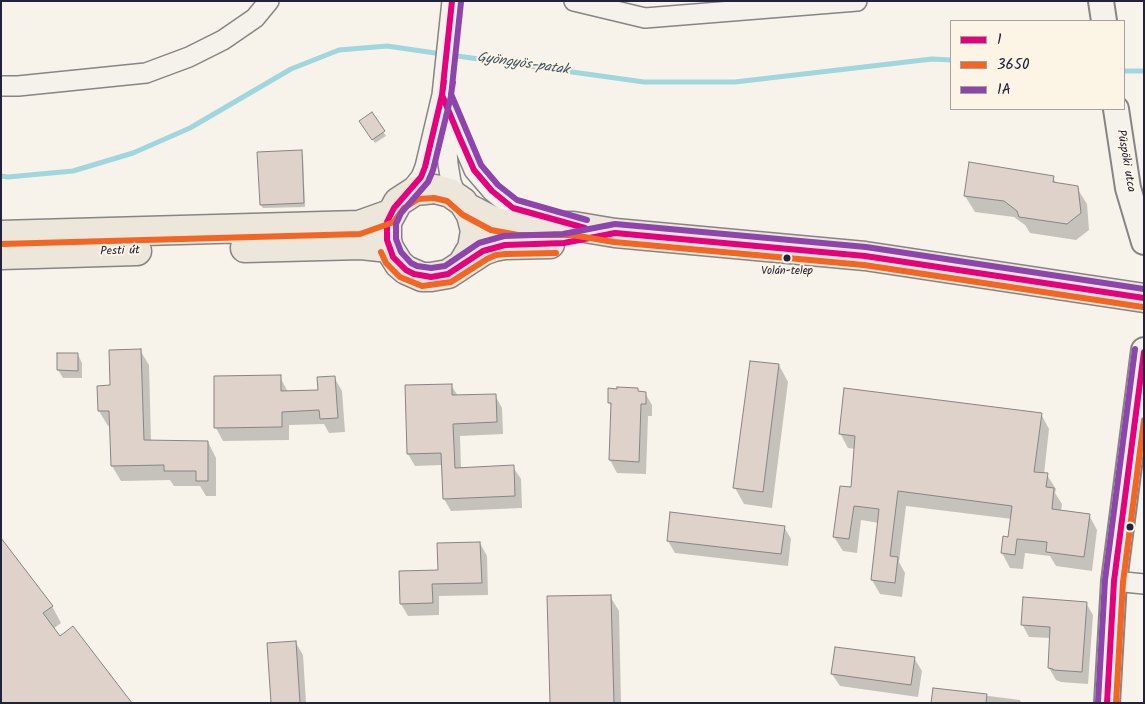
<!DOCTYPE html>
<html>
<head>
<meta charset="utf-8">
<style>
  body { margin:0 }
  #map { position:relative; width:1145px; height:704px; overflow:hidden; background:#f7f3ea; font-family:Kalam,sans-serif }
  canvas { display:block }
  .frame { position:absolute; inset:0; border:2px solid #22223b; pointer-events:none }
  .legend { position:absolute; left:950px; top:20px; width:175px; height:90px; box-sizing:border-box; background:#fcf5e5; border:1px solid #a5a1a1; margin:0; padding:6px 9px; list-style:none; font-size:15px; color:#22223b }
  .legend li { display:flex; align-items:center; gap:10px; height:25px }
  .legend b { width:25px; border:1px solid #a5a1a1 }
</style>
</head>
<body>
<div id="map">
<canvas width="1145" height="704"></canvas>
<div class="frame"></div>
<ul class="legend">
<li><b style="height:6px;background:#e5007d"></b>1</li>
<li><b style="height:6px;background:#f26522"></b>3650</li>
<li><b style="height:6px;background:#8e44ad"></b>1A</li>
</ul>
</div>
<script>
const c = document.querySelector('canvas').getContext('2d');
c.lineJoin = 'round';
function fillPath(path, color) { c.fillStyle = color; c.fill(path, 'evenodd'); }
const poly = rows => new Path2D(rows.map(r => 'M' + r).join(''));
function stroke(path, color, width, dash) { c.strokeStyle = color; c.lineWidth = width; c.lineCap = dash ? 'butt' : 'round'; c.setLineDash(dash || []); c.stroke(path); }
function write(font, color, halo, rows, align = 'center') {
  c.font = font + ' Kalam,sans-serif'; c.lineWidth = 4; c.setLineDash([]); c.textBaseline = 'middle'; c.strokeStyle = halo; c.fillStyle = color; for (const [text, x, y, turn = 0] of rows) {
    c.save(); c.translate(x, y); c.rotate((+turn || 0) * Math.PI / 180); c.textAlign = isNaN(turn) ? turn : align; if (halo) c.strokeText(text, 0, 0); c.fillText(text, 0, 0); c.restore();
  }
}
fillPath(poly([
  [371,114,386,136,375,143,360,121],
  [301,151,303,155,305,207,263,208,261,205],
  [1053,178,1057,184,1077,188,1087,204,1089,230,1076,240,1030,233,1025,225,1014,217,975,212,965,196],
  [140,350,149,365,151,441,208,442,216,458,216,496,206,496,200,486,174,486,170,480,121,481,112,466,111,426,108,426,99,411,111,387],
  [78,355,82,363,82,378,63,378,58,370],
  [779,365,788,382,772,508,744,504,735,488],
  [280,377,288,392,319,391,334,377,342,391,345,432,329,433,324,424,289,425,289,440,223,441,216,428],
  [451,385,458,396,495,395,502,408,503,434,460,436,461,469,513,467,521,479,522,508,451,511,444,499,442,465,415,466,408,454],
  [637,389,639,393,645,393,652,405,652,416,648,416,646,474,617,473,610,460,612,407,609,402],
  [1041,414,1049,429,1044,474,1047,475,1056,489,1055,493,1062,504,1061,511,1089,515,1097,530,1092,571,1056,566,1050,556,1025,553,1023,569,1010,568,1002,553,1009,538,1012,519,906,506,899,562,905,573,902,597,880,594,872,580,879,523,861,520,857,553,843,551,834,537,852,488,855,449,848,448,840,433],
  [784,527,791,539,788,566,675,553,668,541],
  [1,541,52,606,61,623,53,629,60,638,1,703],
  [480,543,487,556,488,595,439,596,439,615,408,616,401,604,439,571],
  [610,596,619,611,621,703,551,703],
  [1086,603,1093,615,1088,684,1061,682,1056,680,1049,668,1051,638,1029,637,1022,624],
  [296,643,303,655,306,703,272,703],
  [914,658,922,671,918,697,840,686,832,674],
  [934,689,1020,700,1021,703,932,703]
]), '#0003');
stroke(poly([
  [450,55,644,82,735,82,932,59,951,60],
  [1124,71,1144,71],
  [1,176,8,177,73,171,133,153,190,128,291,69,339,50,387,46,442,54]
]), '#a0d6dd', 5);
const building = poly([
  [372,112,385,131,372,140,359,121,372,112],
  [302,150,304,203,260,205,257,152,302,150],
  [969,162,1054,176,1053,182,1078,186,1081,213,1067,224,1019,217,1017,211,1004,201,964,196,969,162],
  [141,349,144,440,208,441,208,481,196,481,196,471,164,471,164,465,111,466,109,411,98,411,97,386,110,385,109,350,141,349],
  [57,353,78,353,78,371,57,370,57,353],
  [750,361,779,364,763,492,733,488,750,361],
  [281,375,281,391,318,390,317,377,335,376,338,418,320,419,319,410,282,412,282,427,214,428,214,376,281,375],
  [452,384,452,395,496,394,497,422,453,424,455,468,514,465,515,496,443,499,441,453,407,454,405,385,452,384],
  [617,387,638,388,638,391,646,392,646,404,641,404,639,462,609,460,611,403,608,403,608,388,617,389,617,387],
  [844,388,1042,413,1034,472,1048,473,1046,487,1054,488,1052,509,1090,514,1084,557,1046,552,1047,542,1017,539,1015,555,1001,553,1003,536,1008,537,1012,506,898,491,890,556,898,557,895,583,871,580,879,509,854,506,849,539,833,537,840,486,851,487,855,436,839,434,844,388],
  [670,512,785,526,781,554,667,541,670,512],
  [1,538,53,606,43,613,60,636,73,626,132,703,1,703,1,538],
  [480,542,482,583,432,584,433,603,400,604,399,571,438,570,437,543,480,542],
  [611,595,614,703,550,703,547,596,611,595],
  [1023,597,1087,602,1082,672,1053,670,1053,669,1048,668,1050,627,1021,625,1023,597],
  [296,641,300,703,271,703,267,643,296,641],
  [835,647,915,657,911,685,831,674,835,647],
  [933,688,987,694,986,703,931,703,933,688]
]);
fillPath(building, '#ded2ca');
stroke(building, '#868485', 1);
const minor = poly([
  [574,1,645,18,857,1],
  [1,86,18,86,146,73,189,57,223,40,255,18,269,1],
  [442,95,474,170,492,191,513,208,551,219],
  [444,113,448,164,451,182,457,197],
  [406,196,421,177,425,167,442,95,452,1],
  [1114,581,1144,584]
]);
const tertiary = poly([
  [1101,1,1104,21],
  [1116,109,1128,188,1144,242],
  [1107,703,1114,581,1144,350]
]);
const primary = poly([
  [468,208,495,222,519,226,573,226,615,233,865,256,1144,298],
  [1,235,359,225,390,214],
  [245,248,361,245,389,248],
  [1,255,137,251],
  [463,263,472,248,475,231,471,215,463,202,450,193,435,189,415,191,398,202,387,222,387,240,389,248,399,264,406,270,422,277,431,277,448,274,483,251,494,247,505,245,550,244]
]);
stroke(minor, '#868485', 22);
stroke(tertiary, '#868485', 28);
stroke(primary, '#868485', 31);
stroke(minor, '#f5f2ec', 19);
stroke(tertiary, '#f5f2ec', 24);
stroke(primary, '#ece7da', 28);
stroke(poly([
  [452,1,442,95,425,167,421,177,394,208,387,222,387,240,393,257,406,270,414,274,431,277,448,274,483,251,505,245,564,243,615,233,865,256,1144,298],
  [444,81,442,95,459,136,474,170,492,191,513,208,585,228],
  [1107,703,1114,581,1144,352]
]), '#e5007d', 6);
stroke(poly([
  [1,244,360,234,394,222,404,208,418,199,434,198,447,201,463,215,491,230,518,235,572,235,614,242,864,265,1143,307],
  [381,252,386,263,400,277,422,286,451,282,487,259,496,255,506,254,556,253],
  [1116,703,1123,582,1144,420]
]), '#f26522', 6);
stroke(poly([
  [461,2,451,96,433,170,428,182,401,213,396,224,396,239,401,252,411,263,417,266,431,268,445,266,479,243,504,236,563,234,615,224,866,247,1144,289],
  [453,82,451,94,481,165,498,185,517,200,587,220],
  [1098,702,1105,580,1135,349]
]), '#8e44ad', 6);
for (const [x, y, r, color] of [
  [787,258,4.5,"#22223b"],
  [1130,527,4.5,"#22223b"]
]) { const dot = new Path2D(); dot.arc(x, y, r, 0, 2 * Math.PI); c.fillStyle = color; c.fill(dot); stroke(dot, '#fcf5e5', 2); }
write('11px', '#22223b', '#fcf5e5', [
  ["Volán-telep",787,272]
]);
write('12px', '#22223b', '#fcf5e5', [
  ["Püspöki utca",1125,161,80],
  ["Pesti út",120,252,-2]
]);
write('italic 14px', '#3d546a', '#fcf5e5', [
  ["Gyöngyös-patak",523,65,8]
]);
</script>
</body>
</html>
